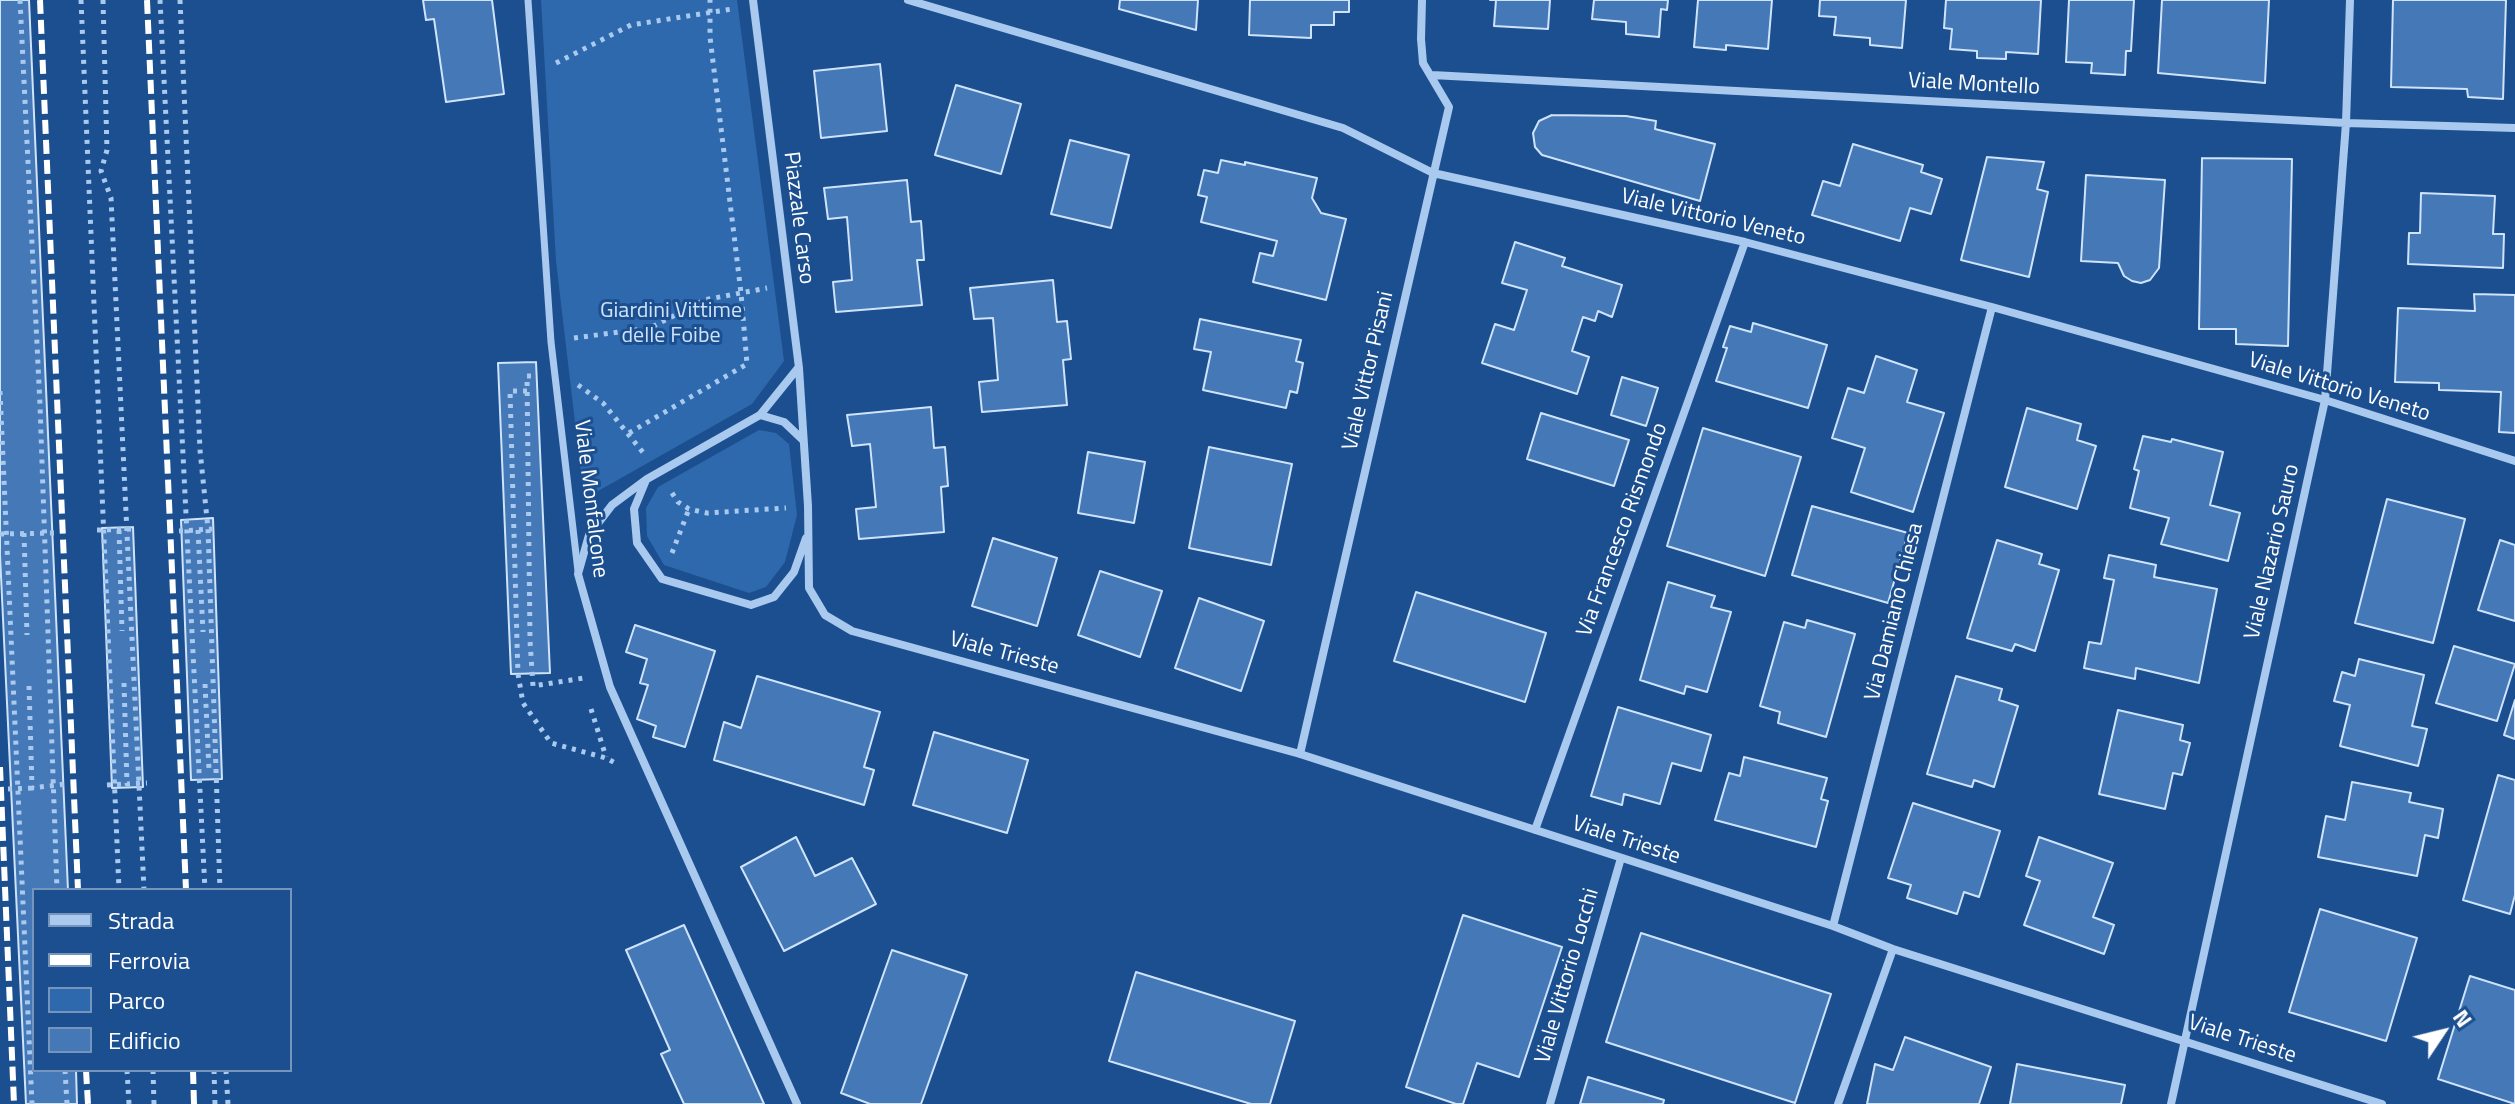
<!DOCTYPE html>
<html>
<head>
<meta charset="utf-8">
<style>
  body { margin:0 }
  #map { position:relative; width:2515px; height:1104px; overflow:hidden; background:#1b4f8f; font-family:"Titillium Web",sans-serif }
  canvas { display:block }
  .legend { position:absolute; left:32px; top:888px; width:260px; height:184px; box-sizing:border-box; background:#1b4f8f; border:2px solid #7695bc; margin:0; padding:10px 14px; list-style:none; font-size:24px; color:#fff }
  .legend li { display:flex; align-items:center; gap:16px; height:40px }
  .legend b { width:40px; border:2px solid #7695bc }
  .north { position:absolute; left:2403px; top:992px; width:80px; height:80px; -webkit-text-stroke:6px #1b4f8f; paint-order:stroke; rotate:55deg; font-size:22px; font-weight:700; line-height:32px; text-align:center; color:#fff }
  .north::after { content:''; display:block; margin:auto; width:28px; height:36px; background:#fff; clip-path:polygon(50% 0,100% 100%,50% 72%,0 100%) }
</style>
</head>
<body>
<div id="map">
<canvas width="2515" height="1104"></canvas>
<ul class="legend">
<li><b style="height:10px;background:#a9c9ee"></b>Strada</li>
<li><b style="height:10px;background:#fff"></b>Ferrovia</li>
<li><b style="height:22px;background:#2e69ad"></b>Parco</li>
<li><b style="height:22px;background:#4478b7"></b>Edificio</li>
</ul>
<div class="north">N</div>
</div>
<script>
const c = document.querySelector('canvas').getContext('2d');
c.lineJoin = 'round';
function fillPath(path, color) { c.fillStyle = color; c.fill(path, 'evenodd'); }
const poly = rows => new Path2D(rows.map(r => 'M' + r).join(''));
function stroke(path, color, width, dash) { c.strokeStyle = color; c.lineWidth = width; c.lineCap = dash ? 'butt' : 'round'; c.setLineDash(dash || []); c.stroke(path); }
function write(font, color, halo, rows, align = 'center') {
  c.font = font + ' "Titillium Web",sans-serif'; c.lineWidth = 6; c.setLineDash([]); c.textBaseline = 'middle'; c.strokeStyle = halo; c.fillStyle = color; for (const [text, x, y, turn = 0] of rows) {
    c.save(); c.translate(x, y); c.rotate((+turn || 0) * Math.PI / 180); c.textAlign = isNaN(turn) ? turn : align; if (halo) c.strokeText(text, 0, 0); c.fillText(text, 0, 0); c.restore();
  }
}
fillPath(poly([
  [541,0,737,0,784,361,752,404,584,499,556,261],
  [759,430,776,433,789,444,797,515,785,562,766,587,749,593,664,565,647,536,646,508,658,487]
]), '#2e69ad');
const building = poly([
  [0,0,29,0,68,890,34,890,34,1070,76,1070,77,1104,26,1104,0,555,0,0],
  [423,0,492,0,504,94,446,102,434,19,426,20,423,0],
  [1120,0,1198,0,1196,30,1119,9,1120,0],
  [1250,0,1349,0,1349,12,1334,12,1334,25,1311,25,1311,38,1249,35,1250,0],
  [1490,0,1550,0,1548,29,1494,26,1496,0,1490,0],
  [1594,0,1668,0,1667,10,1661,9,1659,37,1626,34,1626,22,1592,19,1594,0],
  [1698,0,1772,0,1768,49,1726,45,1726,50,1694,47,1698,0],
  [1820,0,1906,0,1902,48,1870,45,1870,38,1834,35,1836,17,1819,16,1820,0],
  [1946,0,2041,0,2038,54,2006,52,2006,59,1977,58,1977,51,1950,49,1952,29,1944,28,1946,0],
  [2069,0,2134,0,2131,51,2126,51,2125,75,2091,73,2092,63,2066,62,2069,0],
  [2162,0,2269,0,2265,83,2158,73,2162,0],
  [2393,0,2506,0,2503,99,2468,97,2467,89,2391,87,2393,0],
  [880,64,887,131,821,138,814,71,880,64],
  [956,85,1021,104,1001,174,935,155,956,85],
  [1552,115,1626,116,1656,121,1655,129,1715,144,1700,201,1542,155,1535,147,1533,133,1539,121,1552,115],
  [1070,140,1129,155,1111,228,1051,214,1070,140],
  [1853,144,1923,165,1921,172,1942,179,1931,214,1910,208,1900,241,1812,215,1823,181,1840,186,1853,144],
  [1987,157,2044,162,2037,189,2048,192,2029,277,1961,260,1987,157],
  [2202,158,2292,159,2288,346,2236,344,2236,329,2199,329,2202,158],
  [1221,160,1245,165,1245,162,1317,178,1312,198,1321,213,1346,219,1326,300,1253,282,1260,253,1273,256,1277,241,1201,222,1207,197,1198,195,1204,170,1218,173,1221,160],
  [2086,175,2165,180,2159,268,2150,280,2141,283,2132,281,2124,276,2118,263,2081,261,2086,175],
  [907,180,911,222,921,221,924,260,917,260,922,305,836,312,833,282,852,280,847,217,828,219,824,188,907,180],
  [2421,193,2495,196,2493,234,2504,234,2503,268,2408,264,2409,233,2420,233,2421,193],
  [1515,242,1565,258,1562,266,1622,285,1612,317,1598,311,1595,321,1583,317,1572,351,1589,357,1577,394,1482,363,1495,324,1514,330,1527,290,1502,283,1515,242],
  [1053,280,1057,322,1067,321,1071,359,1063,360,1067,405,982,412,979,382,998,380,993,318,974,319,970,288,1053,280],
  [2474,294,2515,295,2515,433,2499,432,2501,392,2439,390,2439,383,2395,382,2398,308,2475,311,2474,294],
  [1200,319,1301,340,1296,361,1303,363,1297,393,1290,391,1286,408,1203,390,1211,352,1194,349,1200,319],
  [1753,323,1827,345,1808,408,1716,381,1727,348,1723,347,1730,326,1751,332,1753,323],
  [1876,356,1917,370,1907,402,1944,413,1913,512,1851,492,1865,448,1832,438,1848,388,1864,393,1876,356],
  [536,362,550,673,511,674,498,363,536,362],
  [1622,377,1658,388,1646,426,1611,415,1622,377],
  [931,407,934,448,945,447,948,486,941,487,944,532,859,539,856,509,876,507,870,444,852,446,847,415,931,407],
  [2027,408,2081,424,2077,440,2096,446,2077,509,2005,487,2027,408],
  [1541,413,1629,440,1614,486,1527,459,1541,413],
  [1703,428,1801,457,1765,576,1667,546,1703,428],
  [2143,436,2171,442,2172,439,2223,452,2210,505,2240,513,2228,561,2161,544,2169,518,2130,508,2139,471,2134,469,2143,436],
  [1209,447,1292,464,1271,565,1189,548,1209,447],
  [1088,452,1145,462,1134,523,1078,513,1088,452],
  [2387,499,2465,519,2433,643,2355,623,2387,499],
  [1812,506,1908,533,1888,603,1792,575,1812,506],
  [213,518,222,779,191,780,181,520,213,518],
  [133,527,143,787,112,788,102,528,133,527],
  [993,538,1057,558,1037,626,972,606,993,538],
  [1997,540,2042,554,2039,564,2059,570,2035,651,2015,644,2012,651,1967,638,1997,540],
  [2500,540,2515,545,2515,621,2478,610,2500,540],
  [2109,555,2156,565,2154,577,2217,589,2199,683,2136,668,2135,679,2084,668,2089,642,2101,644,2114,580,2104,578,2109,555],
  [1100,571,1162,591,1140,657,1078,635,1100,571],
  [1668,582,1715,596,1711,607,1731,612,1707,692,1686,686,1684,694,1640,680,1668,582],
  [1416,592,1546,633,1525,702,1394,661,1416,592],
  [1199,598,1264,621,1241,691,1175,668,1199,598],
  [1807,620,1855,634,1826,737,1778,723,1780,712,1760,706,1784,622,1805,628,1807,620],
  [635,625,715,651,685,747,653,737,656,726,637,719,648,685,640,683,647,659,626,652,635,625],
  [2454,646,2515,664,2497,721,2436,703,2454,646],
  [2359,659,2424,675,2412,726,2427,729,2418,766,2340,746,2350,705,2334,701,2342,672,2355,676,2359,659],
  [757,676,880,712,864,767,874,770,864,805,714,760,724,722,741,728,757,676],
  [1956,676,2002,689,1999,700,2018,706,1994,787,1974,780,1972,787,1927,774,1956,676],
  [2515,700,2515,739,2504,735,2515,700],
  [1618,707,1711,735,1701,771,1672,763,1660,804,1624,794,1622,805,1591,796,1618,707],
  [2118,710,2183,725,2180,740,2190,743,2182,775,2173,773,2165,809,2099,794,2118,710],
  [934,732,1028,760,1007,833,913,805,934,732],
  [1744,757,1827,778,1821,799,1828,801,1816,847,1715,820,1729,773,1740,776,1744,757],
  [2498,775,2515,780,2515,895,2510,914,2463,900,2498,775],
  [2352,782,2411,793,2409,802,2443,809,2438,838,2425,835,2417,876,2318,857,2326,816,2345,820,2352,782],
  [1913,803,2000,831,1979,897,1964,892,1957,914,1907,898,1911,885,1888,878,1913,803],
  [796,837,815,876,852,858,876,904,784,951,741,867,796,837],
  [2039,837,2113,863,2093,917,2114,925,2104,954,2024,925,2040,881,2026,876,2039,837],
  [2320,909,2417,938,2386,1041,2289,1012,2320,909],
  [1463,915,1562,947,1519,1077,1477,1063,1463,1104,1456,1104,1406,1087,1463,915],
  [684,925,764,1104,684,1104,661,1054,670,1050,626,950,684,925],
  [1641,933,1831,994,1795,1103,1606,1042,1641,933],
  [892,950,967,975,921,1104,870,1104,841,1093,892,950],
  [1136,972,1295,1021,1270,1104,1251,1104,1109,1061,1136,972],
  [2470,976,2515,990,2515,1104,2438,1079,2470,976],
  [1905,1037,1991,1067,1979,1104,1867,1104,1875,1064,1893,1070,1905,1037],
  [2017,1064,2125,1085,2121,1104,2010,1104,2017,1064],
  [1588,1077,1664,1100,1663,1104,1580,1104,1588,1077]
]);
fillPath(building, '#4478b7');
stroke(building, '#cfe3fa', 2);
stroke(poly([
  [20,0,40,405,57,890],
  [81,0,119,890],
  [103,0,107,150,101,171,111,198,144,890],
  [160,0,205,890],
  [180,0,200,450,208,529,220,890],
  [556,63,631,25,732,9],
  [574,338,650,328,704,300,767,288],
  [531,376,527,376,530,641,533,686,584,678],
  [578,385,603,403,645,455],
  [0,391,32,1104],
  [527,391,510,391,517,642,518,674,523,703,551,743,606,758,617,764],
  [629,433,747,364,741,293,710,37,710,0],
  [672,493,678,502,689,509,707,513,786,508],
  [97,530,135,529],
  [119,530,122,631],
  [198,530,203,632],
  [179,531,212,529],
  [24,533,27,635],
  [0,534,56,533],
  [672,553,689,509],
  [124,683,127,784,147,783],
  [205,684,209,770],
  [29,686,32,788,66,784],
  [591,709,606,757],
  [107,785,127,784],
  [8,789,32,788],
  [65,1070,67,1104],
  [127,1070,129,1104],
  [153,1070,154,1104],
  [214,1070,215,1104],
  [226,1070,228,1104]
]), '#a9c9ee', 5, [4, 6]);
stroke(poly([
  [528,0,551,342,578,571]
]), '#a9c9ee', 7);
stroke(poly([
  [753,0,799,368,808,506,809,588,825,615,852,631,1300,754,1833,926,1893,949,2382,1104],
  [908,0,1343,128,1433,173,1745,242,1992,307,2325,400,2515,461],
  [1432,75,2346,123,2515,128],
  [760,415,784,422,803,440],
  [646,480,634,509,637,543,662,579,751,605,774,597,794,572,806,538],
  [1300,754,1449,107,1423,63,1421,39,1422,0],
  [1535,830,1745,242],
  [1833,926,1992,307],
  [797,1104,610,687,578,574,589,535,612,505,647,479,760,415,798,368],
  [1550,1104,1621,858],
  [1838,1104,1893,949],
  [2171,1104,2325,400,2346,123,2350,0]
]), '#a9c9ee', 8);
stroke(poly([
  [40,0,78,890],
  [147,0,186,890],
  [0,767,14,1104],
  [86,1070,88,1104],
  [193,1070,194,1104]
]), '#fff', 6, [14, 6]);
write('22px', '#fff', '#1b4f8f', [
  ["Viale Montello",1974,85,3],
  ["Piazzale Carso",798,218,83],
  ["Viale Vittorio Veneto",1713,218,13],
  ["Viale Vittor Pisani",1369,371,-77],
  ["Viale Vittorio Veneto",2339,388,17],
  ["Viale Monfalcone",590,499,83],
  ["Via Francesco Rismondo",1623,530,-70],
  ["Viale Nazario Sauro",2273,552,-77],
  ["Via Damiano Chiesa",1895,612,-76],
  ["Viale Trieste",1004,654,15],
  ["Viale Trieste",1626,841,18],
  ["Viale Vittorio Locchi",1568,976,-74],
  ["Viale Trieste",2242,1040,18]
]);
write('22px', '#cfe3fa', '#1b4f8f', [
  ["Giardini Vittime",671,312],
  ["delle Foibe",671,337]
]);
</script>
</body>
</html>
